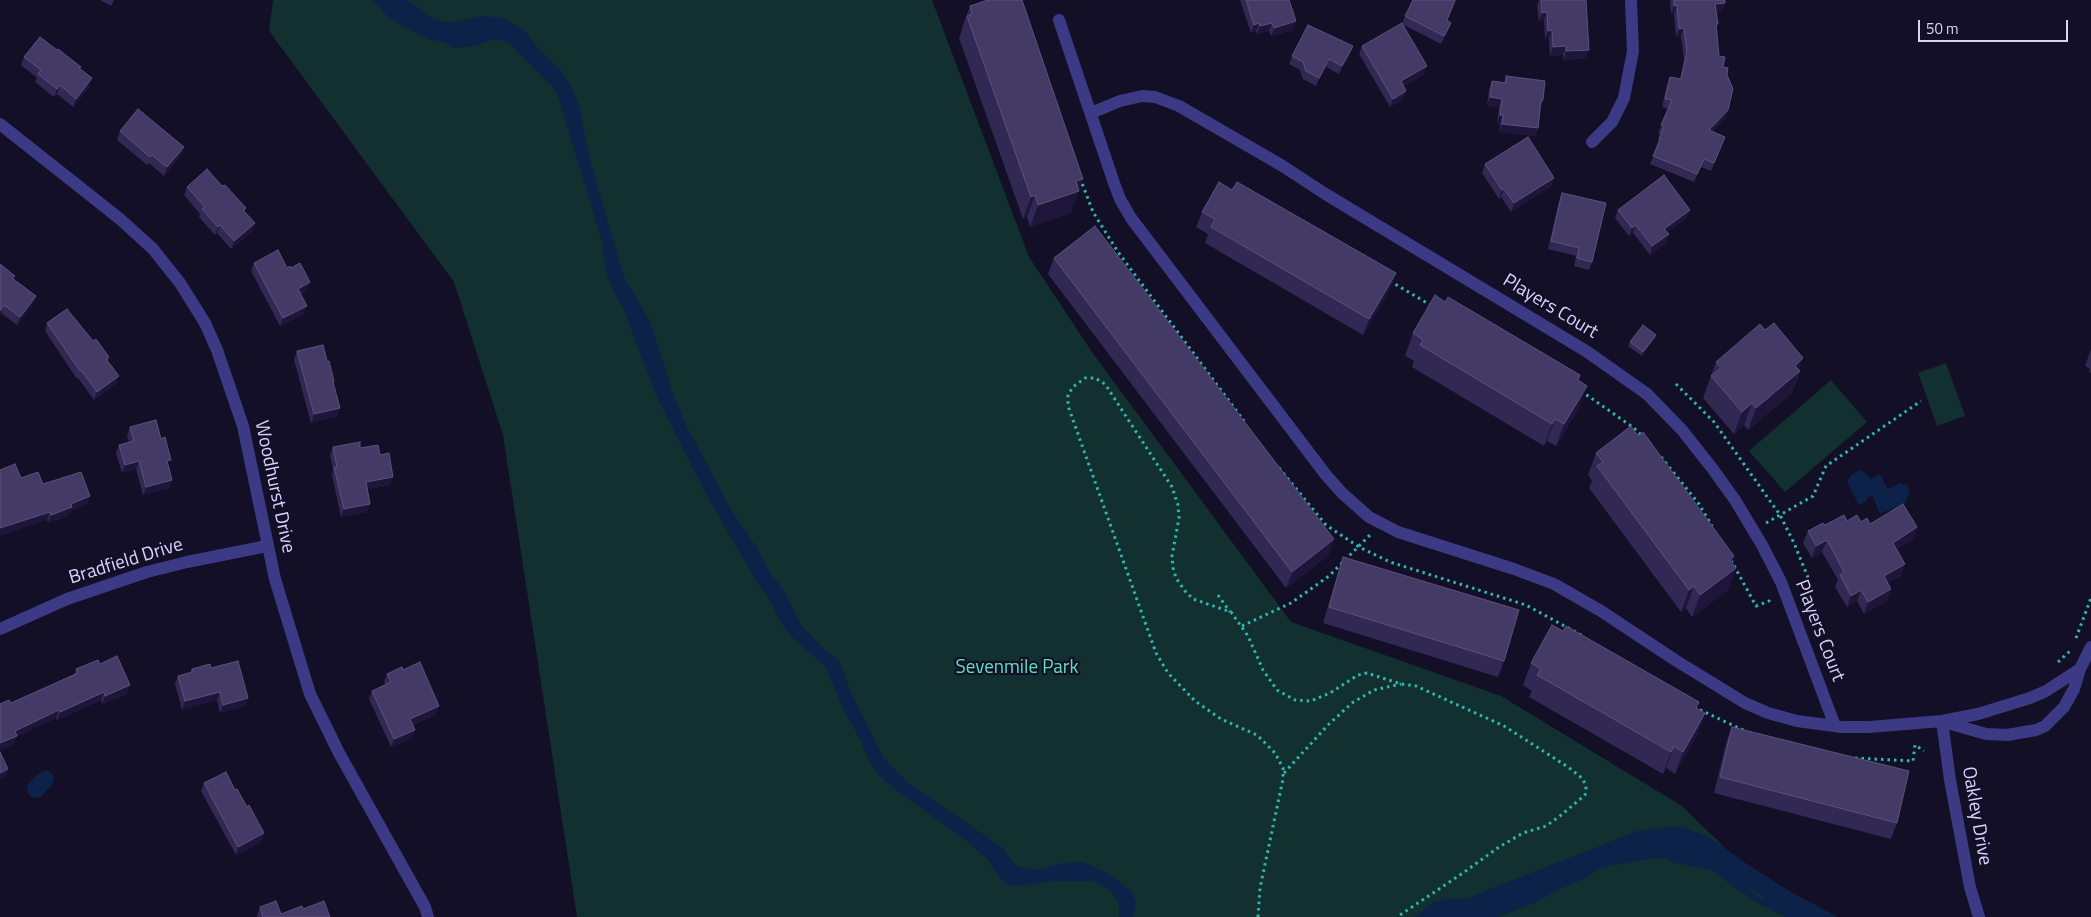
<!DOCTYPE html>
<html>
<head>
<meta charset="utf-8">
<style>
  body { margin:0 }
  #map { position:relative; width:2091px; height:917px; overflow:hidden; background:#130f26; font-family:"Titillium Web",sans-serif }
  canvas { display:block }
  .scale { position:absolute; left:1918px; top:20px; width:150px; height:22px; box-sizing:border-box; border:2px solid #d9d4ff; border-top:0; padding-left:6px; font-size:15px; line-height:18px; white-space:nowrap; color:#d9d4ff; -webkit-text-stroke:4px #130f26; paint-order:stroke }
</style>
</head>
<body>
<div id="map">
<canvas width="2091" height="917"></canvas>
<div class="scale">50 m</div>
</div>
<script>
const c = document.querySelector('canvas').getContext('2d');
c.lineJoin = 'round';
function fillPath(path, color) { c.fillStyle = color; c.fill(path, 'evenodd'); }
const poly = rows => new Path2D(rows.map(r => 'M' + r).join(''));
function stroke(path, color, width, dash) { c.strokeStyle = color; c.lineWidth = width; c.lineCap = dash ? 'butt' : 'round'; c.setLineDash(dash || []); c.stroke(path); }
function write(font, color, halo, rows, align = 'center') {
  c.font = font + ' "Titillium Web",sans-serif'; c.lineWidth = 4.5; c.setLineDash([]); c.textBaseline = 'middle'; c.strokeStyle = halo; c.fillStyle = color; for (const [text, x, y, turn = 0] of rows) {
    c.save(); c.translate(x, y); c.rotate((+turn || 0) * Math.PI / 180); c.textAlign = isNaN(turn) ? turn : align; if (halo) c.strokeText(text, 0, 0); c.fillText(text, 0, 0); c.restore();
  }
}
fillPath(poly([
  [273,0,932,0,1029,257,1092,352,1291,622,1501,696,1682,806,1768,890,1823,917,577,917,503,435,454,282,269,31],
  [1946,363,1965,416,1937,426,1918,373],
  [1831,380,1867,422,1785,492,1749,451]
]), '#12302f');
fillPath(poly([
  [373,0,407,0,432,18,444,22,455,22,482,16,503,18,524,30,538,48,559,69,571,85,579,106,590,160,624,277,650,321,674,397,687,427,734,515,756,546,769,571,785,592,801,625,824,649,839,660,850,690,884,758,907,782,1003,848,1010,859,1019,867,1038,870,1066,862,1082,862,1107,873,1130,890,1136,901,1134,917,1119,917,1119,903,1112,893,1103,886,1091,881,1055,881,1015,886,1007,884,1001,880,989,861,969,843,887,783,876,772,869,761,859,737,845,713,825,666,796,641,781,623,767,595,758,584,707,496,656,395,623,308,613,290,607,275,601,238,558,96,552,86,524,59,509,42,501,40,491,40,475,46,455,48,441,41,430,40,390,19],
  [1861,470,1866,473,1870,479,1880,474,1888,489,1900,483,1907,485,1910,491,1906,499,1907,502,1880,514,1872,495,1867,498,1868,500,1859,505,1848,484,1848,480,1852,474],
  [46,770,51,772,54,777,52,785,40,798,31,797,27,792,28,784,39,773],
  [1666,827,1683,827,1709,837,1747,864,1791,892,1838,917,1786,917,1775,911,1762,896,1749,888,1733,884,1721,872,1707,865,1661,858,1641,860,1603,867,1584,879,1556,890,1541,900,1498,917,1414,917,1432,903,1444,899,1468,898,1637,831]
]), '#0c2248');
stroke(poly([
  [1672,859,1712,867,1756,899,1793,917]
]), '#0c2248', 6);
stroke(poly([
  [1080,178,1093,212,1118,252,1244,421],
  [1390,281,1432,306],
  [1676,384,1714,422,1780,515,1794,543,1809,580,1799,588],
  [1581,391,1634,428,1642,436],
  [1661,457,1699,504,1712,526],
  [1279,468,1326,525,1359,547,1390,562,1526,605,1581,635],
  [1766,523,1813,496,1826,466,1921,401],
  [1731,560,1756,606,1769,601,1770,602],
  [1218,595,1230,612],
  [1242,626,1291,603,1329,576,1370,535],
  [2076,638,2091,598],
  [2058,662,2070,651],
  [1694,707,1745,731],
  [1855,758,1913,761,1915,745,1924,751],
  [1284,773,1328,725,1352,703,1374,690,1401,684],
  [1258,917,1260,888,1283,779,1283,768,1275,753,1257,735,1221,719,1195,701,1168,673,1156,653,1068,406,1068,395,1073,387,1085,378,1095,378,1105,384,1172,487,1178,505,1179,518,1172,556,1173,568,1176,578,1185,591,1193,599,1231,612,1248,636,1263,670,1277,690,1295,700,1311,701,1330,693,1358,675,1367,673,1401,684,1416,686,1504,726,1568,767,1583,779,1586,787,1585,795,1560,816,1546,826,1523,833,1499,847,1463,873,1397,917]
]), '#2fb8b0', 3, [2.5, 4]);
stroke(poly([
  [1059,20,1114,183,1120,199,1131,218,1326,475,1342,493,1369,517,1398,532,1514,569,1554,584,1601,611,1675,660,1745,703,1768,713,1797,721,1842,727,1869,727,1942,721,1978,714,2030,698,2046,691,2080,669],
  [1091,113,1120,101,1142,96,1155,97,1179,106,1281,165,1327,195,1586,351,1647,394,1682,430,1712,468,1735,500,1762,545,1781,582,1835,726],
  [0,124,120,219,153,249,180,283,205,323,217,350,243,426,275,579,310,694,339,753,425,907,428,917],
  [1592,142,1612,122,1624,98,1633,51,1631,0],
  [0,629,67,599,147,572,187,562,267,546],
  [1942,721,1950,780,1970,887,1979,917],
  [1944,722,1986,734,2007,735,2036,730,2045,726,2064,707,2074,689,2080,669,2091,647]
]), '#3d3a85', 12);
fillPath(poly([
  [100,0,114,0,111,6],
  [1240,0,1289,0,1293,30,1271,36,1269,31,1257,34,1256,31,1251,33],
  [1413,0,1456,0,1447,21,1451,23,1448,31,1441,44,1402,24,1405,16],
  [1539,0,1586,0,1586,58,1563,60,1563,55,1550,56,1549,39,1545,39,1544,20,1539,21,1537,5],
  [1670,0,1725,0,1722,11,1716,11,1718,24,1716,27,1719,56,1723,67,1727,75,1728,110,1725,118,1712,132,1725,137,1711,171,1701,167,1694,182,1650,164,1657,148,1656,147,1661,134,1658,133,1668,109,1662,107,1667,85,1670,77,1680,79,1684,60,1681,36,1676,37,1674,14,1671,14],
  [970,6,1079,190,1071,213,1030,227,1027,217,1023,219,959,38,962,30,962,28],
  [1353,46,1350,54,1339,74,1326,67,1316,86,1303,79,1300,70,1289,64,1292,56],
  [1362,46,1424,75,1404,86,1403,99,1390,107,1359,54],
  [57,50,81,67,80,68,89,87,73,107,57,94,54,97,35,82,37,78,21,65,24,57],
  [1506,76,1543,100,1541,106,1538,128,1535,136,1499,132,1500,124,1497,123,1499,107,1487,106,1489,89,1492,81,1504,82],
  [120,131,184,147,181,155,164,176,149,163,147,165,117,140],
  [1485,164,1554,178,1551,186,1511,212,1501,197,1499,199,1482,173],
  [222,186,246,208,244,212,252,232,231,249,217,233,215,235,199,217,200,214,184,195,187,187],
  [1232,190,1396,273,1390,289,1363,335,1205,243,1208,234,1196,227,1202,212],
  [1562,193,1592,262,1589,270,1574,266,1576,256,1548,249,1559,201],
  [1618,210,1687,218,1667,232,1669,234,1666,243,1650,255,1633,233,1629,236,1615,218],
  [1054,258,1329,555,1286,588,1048,274],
  [254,263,287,268,307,290,301,294,304,314,280,326,251,271],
  [0,264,15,276,13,279,36,296,33,304,17,325,1,313,0,315],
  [1445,302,1580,375,1578,381,1579,408,1556,446,1547,441,1544,446,1412,367,1414,361,1405,356,1413,333],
  [47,323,93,341,109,357,108,361,116,384,94,400,78,378,77,379,45,331],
  [1656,335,1654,339,1642,356,1628,346,1630,342],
  [2091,349,2091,373,2089,372,2090,369,2085,366],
  [297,351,327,361,334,381,333,384,340,408,337,416,311,423,294,360],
  [1716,362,1799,370,1800,371,1792,393,1748,430,1744,425,1734,434,1703,398],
  [130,427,169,466,172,480,169,488,143,495,136,469,122,473,116,453,119,445,129,442,127,435],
  [333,447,360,448,380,455,390,485,368,489,370,504,367,512,341,517,332,475,333,470,330,455],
  [1596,453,1732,563,1736,568,1728,590,1692,617,1686,608,1681,612,1589,488,1592,481,1588,475],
  [21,478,43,484,90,496,87,504,71,511,69,515,48,523,47,520],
  [1847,521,1870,524,1917,527,1913,539,1896,549,1901,576,1887,583,1891,589,1887,601,1864,614,1857,601,1847,607,1835,587,1838,580,1822,552,1812,558,1803,543,1808,531,1825,525],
  [1343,557,1504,661,1498,677,1323,623,1338,573],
  [1531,663,1697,708,1705,713,1697,735,1675,774,1666,768,1663,774,1529,697,1532,691,1523,685],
  [100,664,127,694,102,704,101,700,57,720,56,718,16,737,14,744,0,750,0,704,11,703,74,675,76,669],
  [211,668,245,706,220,713,217,700,182,710,175,684,178,676,190,673,192,669],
  [403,670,436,714,413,725,415,730,412,738,391,747,369,699,372,691,386,685,384,682,387,674],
  [1732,727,1897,823,1891,839,1714,793,1726,743],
  [204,783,235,790,264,833,261,842,236,855,201,791],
  [260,907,281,914,303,909,330,917,257,917,257,916]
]), '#312854');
fillPath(poly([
  [1725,3,1722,11,1712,12,1715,4],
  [1677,5,1674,14,1671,14,1674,6],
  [1547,12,1544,20,1539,21,1542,13],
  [1296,21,1293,30,1271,36,1274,28],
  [1259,23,1256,31,1251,33,1254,25],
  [1272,23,1269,31,1257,34,1260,26],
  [1451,23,1448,31,1441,44,1444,36],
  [1684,28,1681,36,1676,37,1679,29],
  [1552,30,1549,39,1545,39,1548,31],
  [1353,46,1350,54,1339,74,1342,66],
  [1566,46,1563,55,1550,56,1553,47],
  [1589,50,1586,58,1563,60,1566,51],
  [1329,59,1326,67,1316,86,1319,78],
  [1427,66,1424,75,1398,90,1401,81],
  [92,78,89,87,73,107,76,99],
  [60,85,57,94,54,97,57,89],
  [1406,91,1403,99,1390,107,1393,99],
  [1490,97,1502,99,1499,107,1487,106],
  [1728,110,1725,118,1706,139,1709,130],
  [1500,115,1503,115,1500,124,1497,123],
  [1502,124,1538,128,1535,136,1499,132],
  [184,147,181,155,164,176,167,167],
  [1554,178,1551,186,1511,212,1514,203],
  [1083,179,1071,213,1030,227,1038,205,1076,181],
  [1504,189,1501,197,1499,199,1502,190],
  [1035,195,1027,217,1023,219,1031,197],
  [1690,210,1687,218,1661,237,1664,229],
  [255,223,252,232,231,249,234,241],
  [220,225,217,233,215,235,218,227],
  [1636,225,1633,233,1629,236,1632,228],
  [1669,234,1666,243,1650,255,1652,246],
  [1396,273,1390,289,1363,335,1369,319],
  [310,282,307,290,295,297,298,289],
  [36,296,33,304,17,325,20,317],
  [4,305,1,313,0,315,0,311],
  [307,306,304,314,280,326,283,318],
  [1656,335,1654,339,1642,356,1643,352],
  [1803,358,1792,393,1748,430,1756,408,1795,366],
  [119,376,116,384,94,400,97,392],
  [1587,386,1579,408,1556,446,1564,424],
  [1752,403,1744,425,1734,434,1742,412],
  [340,408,337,416,311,423,314,414],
  [1555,419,1547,441,1544,446,1552,424],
  [139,461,136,469,122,473,125,465],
  [393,477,390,485,363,490,366,482],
  [172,480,169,488,143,495,146,487],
  [90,496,87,504,71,511,69,515,48,523,51,515,71,504],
  [370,504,367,512,341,517,344,509],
  [50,512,47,520,0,536,0,528],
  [1917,527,1913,539,1888,554,1893,543],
  [1334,539,1329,555,1286,588,1292,572],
  [1827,540,1822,552,1812,558,1816,546],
  [1734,556,1728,574,1736,568,1728,590,1692,617,1700,595,1730,560],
  [1905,564,1901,576,1879,587,1884,576],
  [1694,586,1686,608,1681,612,1689,590],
  [1891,589,1887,601,1864,614,1868,602],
  [1861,590,1857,601,1847,607,1851,596],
  [130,685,127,694,102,704,105,696],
  [104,692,101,700,57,720,60,712],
  [220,692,217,700,182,710,185,701],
  [248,698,245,706,220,713,223,705],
  [439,706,436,714,407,727,410,719],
  [59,710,56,718,16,737,14,744,0,750,0,743,15,731],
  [1705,713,1697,735,1675,774,1683,752],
  [415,730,412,738,391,747,394,739],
  [1674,746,1666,768,1663,774,1671,752],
  [8,769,5,777,0,780,0,773],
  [264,833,261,842,236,855,238,847]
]), '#1d163a');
const building = poly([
  [988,0,1022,0,1083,179,1076,181,1079,191,1038,205,1035,195,1031,197,967,16,972,14,970,6,988,0],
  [1246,0,1289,0,1296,21,1274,28,1272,23,1260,26,1259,23,1254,25,1246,0],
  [1413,0,1455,0,1447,20,1451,23,1444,36,1405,16,1413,0],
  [1541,0,1586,0,1589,50,1566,51,1566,46,1553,47,1552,30,1548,31,1547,12,1542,13,1541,0],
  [1674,0,1725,0,1725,3,1715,4,1718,24,1716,24,1719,56,1725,57,1723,67,1728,68,1727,75,1733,89,1728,110,1709,130,1725,137,1714,163,1704,159,1697,174,1653,156,1660,140,1659,139,1664,126,1661,125,1672,100,1665,99,1670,77,1681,79,1687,52,1684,28,1679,29,1677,5,1674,6,1674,0],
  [1402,23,1427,66,1401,81,1406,91,1393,99,1362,46,1402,23],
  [1308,25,1353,46,1342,66,1329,59,1319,78,1306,71,1303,62,1292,56,1308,25],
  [40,37,57,50,58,49,81,67,79,68,92,78,76,99,60,85,57,89,38,74,41,70,24,57,40,37],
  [1506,76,1545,81,1543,100,1541,100,1538,128,1502,124,1503,115,1500,115,1502,99,1490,97,1492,81,1506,83,1506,76],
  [138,109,184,147,167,167,152,155,150,157,120,131,138,109],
  [1528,137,1554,178,1514,203,1504,189,1502,190,1485,164,1528,137],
  [207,169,222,186,225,185,246,208,243,210,255,223,234,241,220,225,218,227,202,209,205,207,187,187,207,169],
  [1664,175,1690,210,1664,229,1669,234,1652,246,1636,225,1632,228,1618,210,1664,175],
  [1219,182,1232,190,1237,182,1396,273,1369,319,1211,227,1215,219,1202,212,1219,182],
  [1562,193,1606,203,1592,262,1577,258,1579,248,1551,241,1562,193],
  [1095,226,1334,539,1292,572,1054,258,1095,226],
  [278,250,287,268,290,266,291,268,300,263,310,282,298,289,307,306,283,318,254,263,278,250],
  [0,264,15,276,12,278,36,296,20,317,4,305,0,311,0,264],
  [1435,295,1445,302,1448,297,1580,375,1578,380,1587,386,1564,424,1555,419,1552,424,1420,345,1423,340,1413,333,1435,295],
  [67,309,93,341,96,339,109,357,106,359,119,376,97,392,81,370,80,371,47,323,67,309],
  [1774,323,1803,358,1795,366,1800,371,1756,408,1752,403,1742,412,1711,376,1721,368,1716,362,1760,324,1765,330,1774,323],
  [1643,325,1656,335,1643,352,1630,342,1643,325],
  [323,345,327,361,329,361,334,381,333,382,340,408,314,414,297,351,323,345],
  [156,420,161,439,165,437,171,460,167,461,172,480,146,487,139,461,125,465,119,445,134,441,130,427,156,420],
  [1631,426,1638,436,1643,432,1734,556,1730,560,1736,568,1700,595,1694,586,1689,590,1597,466,1603,462,1596,453,1631,426],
  [360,442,360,448,378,445,380,455,389,453,393,477,366,482,370,504,344,509,334,467,337,467,333,447,360,442],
  [15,464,21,478,38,472,43,484,81,472,90,496,71,504,72,507,51,515,50,512,0,528,0,470,15,464],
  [1903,504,1917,527,1893,543,1905,564,1884,576,1891,589,1868,602,1861,590,1851,596,1840,575,1844,572,1827,540,1816,546,1808,531,1823,523,1825,525,1844,515,1847,521,1857,515,1861,522,1867,518,1870,524,1903,504],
  [1343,557,1519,610,1504,661,1329,607,1343,557],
  [1552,625,1563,631,1566,626,1699,702,1696,708,1705,713,1683,752,1674,746,1671,752,1537,675,1541,669,1531,663,1552,625],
  [117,656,130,685,105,696,104,692,60,712,59,710,15,731,17,736,0,743,0,704,9,700,11,703,78,673,76,669,98,660,100,664,117,656],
  [238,661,248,698,223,705,220,692,185,701,178,676,192,672,192,669,210,664,211,668,238,661],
  [420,662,439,706,410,719,415,730,394,739,372,691,391,682,387,674,402,667,403,670,420,662],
  [1732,727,1909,771,1897,823,1720,777,1732,727],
  [0,752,8,769,0,773,0,752],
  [226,772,235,790,237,789,247,807,249,805,264,833,238,847,204,783,226,772],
  [276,901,281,914,302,906,303,909,324,901,330,917,263,917,260,907,276,901]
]);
fillPath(building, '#433a66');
stroke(building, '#5a527e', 1);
write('19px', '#d9d4ff', '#130f26', [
  ["Players Court",1550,307,31],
  ["Woodhurst Drive",274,487,78],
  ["Bradfield Drive",126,562,-17],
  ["Players Court",1819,631,69],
  ["Oakley Drive",1976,816,80]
]);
write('19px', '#5fe0c0', '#130f26', [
  ["Sevenmile Park",1017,668]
]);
</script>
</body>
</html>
